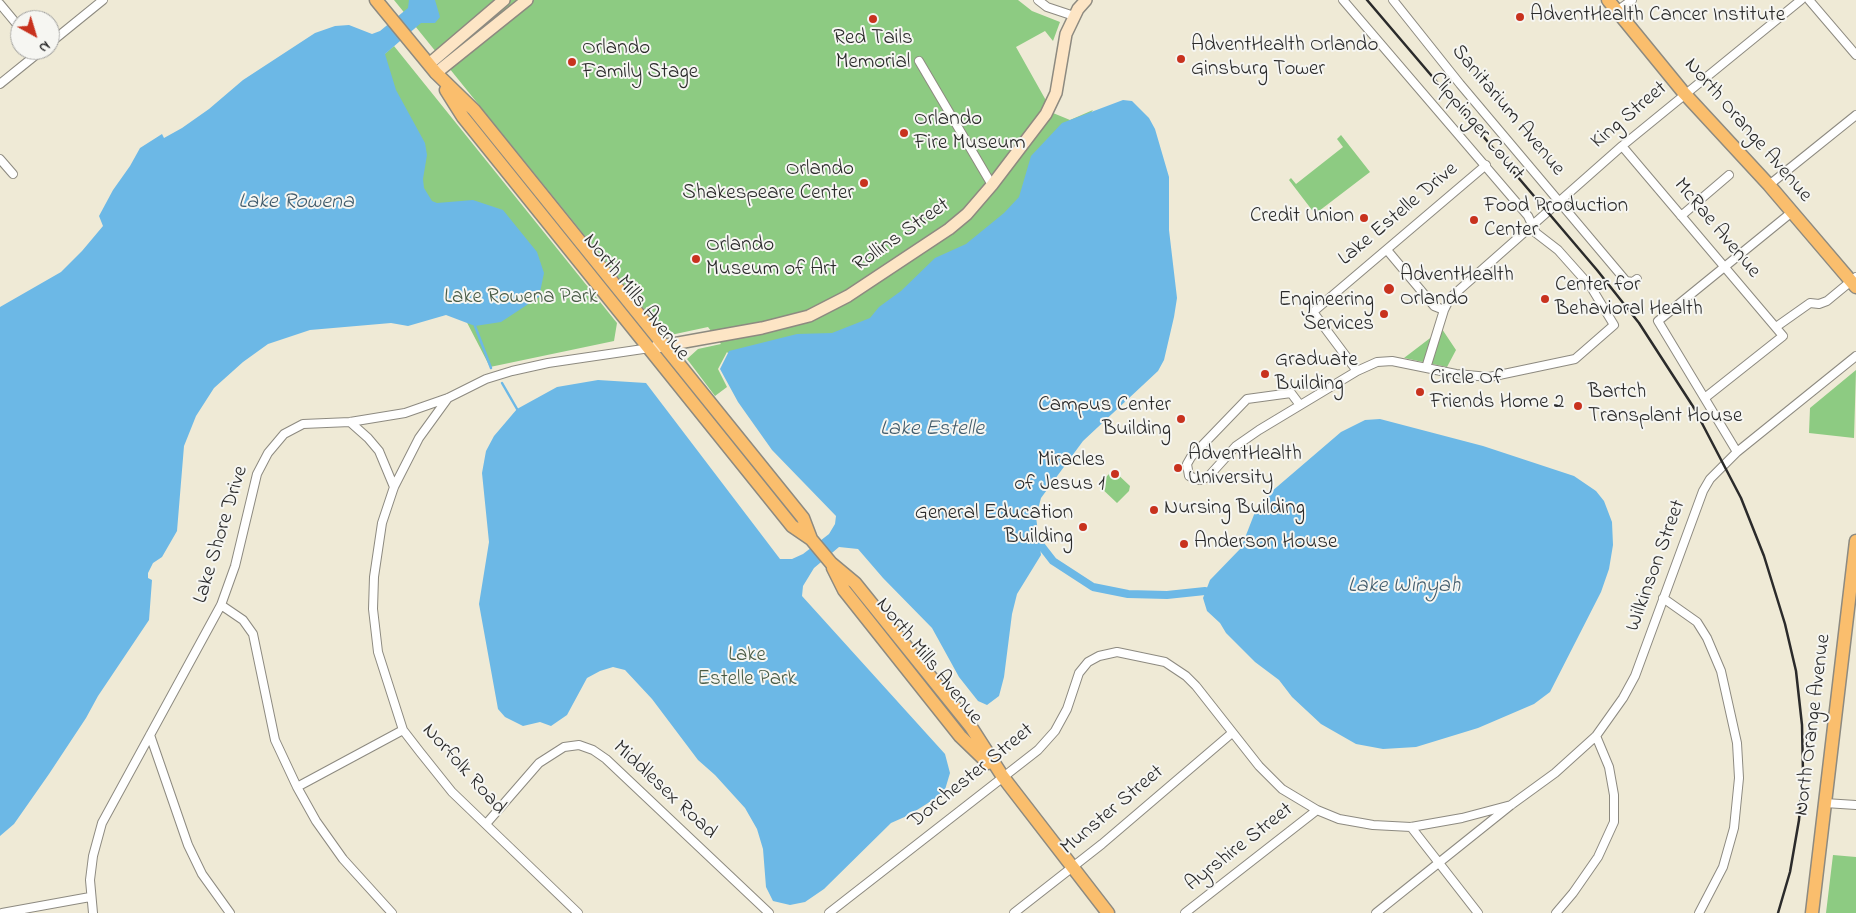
<!DOCTYPE html>
<html>
<head>
<meta charset="utf-8">
<style>
  body { margin:0 }
  #map { position:relative; width:1856px; height:913px; overflow:hidden; background:#efead6; font-family:"Indie Flower",sans-serif }
  canvas { display:block }
  .north { position:absolute; left:10px; top:10px; width:50px; height:50px; box-sizing:border-box; background:#f6f6f2; border:1px solid #a5a5a2; border-radius:50%; rotate:141deg; font-size:14px; font-weight:700; line-height:20px; text-align:center; color:#2b2b2b }
  .north::after { content:''; display:block; margin:auto; width:18px; height:22px; background:#c8321e; clip-path:polygon(50% 0,100% 100%,50% 72%,0 100%) }
</style>
</head>
<body>
<div id="map">
<canvas width="1856" height="913"></canvas>
<div class="north">N</div>
</div>
<script>
const c = document.querySelector('canvas').getContext('2d');
c.lineJoin = 'round';
function fillPath(path, color) { c.fillStyle = color; c.fill(path, 'evenodd'); }
const poly = rows => new Path2D(rows.map(r => 'M' + r).join(''));
function stroke(path, color, width, dash) { c.strokeStyle = color; c.lineWidth = width; c.lineCap = dash ? 'butt' : 'round'; c.setLineDash(dash || []); c.stroke(path); }
function write(font, color, halo, rows, align = 'center') {
  c.font = font + ' "Indie Flower",sans-serif'; c.lineWidth = 4; c.setLineDash([]); c.textBaseline = 'middle'; c.strokeStyle = halo; c.fillStyle = color; for (const [text, x, y, turn = 0] of rows) {
    c.save(); c.translate(x, y); c.rotate((+turn || 0) * Math.PI / 180); c.textAlign = isNaN(turn) ? turn : align; if (halo) c.strokeText(text, 0, 0); c.fillText(text, 0, 0); c.restore();
  }
}
fillPath(poly([
  [394,0,1018,0,1032,11,1060,22,1053,41,1045,31,1016,47,1053,113,1070,120,1093,110,1039,180,896,322,743,371,727,352,718,369,727,387,715,396,687,359,698,349,721,344,708,327,666,336],
  [394,46,617,323,614,341,490,367,461,311,354,80],
  [1341,135,1370,172,1315,214,1289,180,1291,178,1296,184,1343,147,1337,139],
  [1442,329,1456,350,1447,367,1404,358],
  [1856,370,1854,438,1809,433,1810,408],
  [1113,470,1130,486,1129,491,1117,503,1098,485],
  [1833,855,1856,857,1856,913,1826,913]
]), '#8dcb82');
fillPath(poly([
  [409,0,435,0,440,17,435,23,421,23,385,54,396,90,425,143,427,155,423,179,424,188,432,201,437,203,473,200,503,210,537,252,544,273,539,297,501,322,475,326,446,315,408,326,391,323,310,330,268,344,243,362,214,388,196,416,184,446,177,531,162,557,153,563,148,573,148,578,152,580,149,620,98,696,86,718,49,774,14,824,0,836,0,307,61,272,82,251,103,226,99,216,113,190,130,166,140,148,162,134,164,138,182,128,209,109,243,80,315,33,335,26,349,25,372,34,380,31,408,8],
  [1123,100,1132,101,1149,118,1155,129,1169,177,1169,230,1177,298,1174,317,1164,360,1158,371,1083,441,1041,498,1036,517,1041,555,1017,594,1012,614,1004,677,999,696,987,705,978,701,959,677,932,628,883,578,858,549,839,547,814,568,803,586,802,596,945,754,950,773,944,793,909,815,891,823,824,889,805,902,790,905,773,901,766,887,763,849,757,829,745,808,715,775,698,760,652,699,625,670,613,667,600,671,587,678,567,715,551,726,540,722,523,726,505,717,498,709,479,604,489,542,482,473,486,451,494,436,517,409,557,387,598,380,646,383,780,559,792,559,803,554,829,534,835,524,836,516,772,450,738,402,720,369,729,351,797,334,832,333,870,318,879,307,901,291,935,258,966,244,1004,213,1019,197,1031,156,1062,123],
  [1380,419,1483,446,1574,476,1596,491,1604,501,1612,522,1613,545,1609,569,1601,592,1550,692,1534,704,1478,728,1416,747,1383,749,1356,744,1321,724,1292,697,1279,680,1255,662,1226,633,1220,623,1207,611,1203,598,1210,580,1241,548,1257,507,1271,492,1341,432,1365,420]
]), '#6cb8e6');
stroke(poly([
  [475,326,491,368],
  [502,383,517,409]
]), '#6cb8e6', 2.5);
stroke(poly([
  [1039,543,1053,561,1093,587,1128,594,1167,595,1205,591]
]), '#6cb8e6', 8);
const street = poly([
  [1038,0,1047,7,1074,16],
  [1393,0,1460,84,1626,281,1633,282,1637,279],
  [1809,0,1856,55],
  [0,4,20,28],
  [1617,11,1632,0],
  [50,43,103,0],
  [919,61,992,185],
  [0,84,42,50],
  [1622,146,1783,336,1706,397],
  [0,159,13,174],
  [1769,185,1856,115],
  [1681,216,1729,175],
  [1387,250,1434,306,1444,310],
  [1776,327,1810,303,1819,304,1827,301,1856,277],
  [1426,368,1444,310,1450,298,1622,146,1801,0],
  [1357,371,1313,312,1486,165],
  [448,398,419,438,394,487,382,523,374,577,373,609,378,652,403,730,420,752,452,792,578,913],
  [1300,405,1291,393,1247,399,1191,457,1187,464,1189,476,1200,480,1208,477,1236,446,1259,430,1357,371,1377,362,1392,361,1456,374,1489,377,1499,375,1575,359,1614,325,1591,287,1558,250,1536,233,1528,216,1343,0],
  [350,422,368,438,379,451,394,487],
  [1737,452,1658,321,1792,212],
  [1663,598,1697,622,1707,638,1721,671,1737,743,1739,778,1734,828,1723,867,1699,913],
  [221,605,243,620,253,634,275,740,297,787,316,821,343,859,392,913],
  [150,735,188,845,202,874,230,913],
  [297,787,403,730],
  [1825,803,1856,805],
  [486,824,539,763,564,747,579,745,593,750,606,759,769,913],
  [1411,827,1478,913],
  [2,913,90,897],
  [93,913,90,880,93,856,102,823,221,605,235,566,257,474,268,453,284,434,303,424,350,422,405,413,448,398,486,379,512,371,548,363,650,348],
  [829,913,1038,750,1055,731,1067,709,1079,673,1088,662,1099,656,1117,652,1165,662,1186,676,1196,686,1259,766,1282,789,1317,810,1339,819,1373,825,1411,827,1462,818,1511,805],
  [1014,913,1102,844,1232,733],
  [1185,913,1317,810],
  [1376,913,1511,805,1555,773,1596,736,1623,698,1635,676,1703,491,1710,479,1737,452,1856,356],
  [1556,913,1573,893,1598,857,1614,822,1614,795,1609,767,1596,736]
]);
const secondary = poly([
  [429,64,504,0],
  [436,73,527,0],
  [656,347,762,328,809,316,848,296,949,229,967,214,992,185,1046,114,1056,93,1066,34,1078,9,1086,0]
]);
const primary = poly([
  [376,0,436,73,474,110,803,518,811,539,831,563,855,583,971,727,1003,777,1108,913],
  [1608,0,1684,93,1769,185,1856,287],
  [446,90,463,117,792,526,811,539],
  [833,568,844,590,960,736,988,763],
  [1812,913,1856,541]
]);
stroke(street, '#8d8a80', 10);
stroke(secondary, '#8d8a80', 14);
stroke(primary, '#8d8a80', 15);
stroke(street, '#fff', 8);
stroke(secondary, '#fde5c5', 11);
stroke(primary, '#fabe6d', 12);
stroke(poly([
  [1367,0,1597,270,1639,323,1694,408,1741,498,1764,556,1785,624,1796,671,1802,725,1803,773,1799,820,1790,872,1778,913]
]), '#2b2b2b', 2.5);
for (const [x, y, r, color] of [
  [1520,17,5,"#c8321e"],
  [873,19,5,"#c8321e"],
  [1181,59,5,"#c8321e"],
  [572,62,5,"#c8321e"],
  [904,133,5,"#c8321e"],
  [864,183,5,"#c8321e"],
  [1364,218,5,"#c8321e"],
  [1474,220,5,"#c8321e"],
  [696,259,5,"#c8321e"],
  [1389,289,6,"#c8321e"],
  [1545,299,5,"#c8321e"],
  [1384,314,5,"#c8321e"],
  [1265,374,5,"#c8321e"],
  [1420,392,5,"#c8321e"],
  [1578,406,5,"#c8321e"],
  [1181,419,5,"#c8321e"],
  [1178,468,5,"#c8321e"],
  [1115,474,5,"#c8321e"],
  [1154,510,5,"#c8321e"],
  [1083,527,5,"#c8321e"],
  [1184,544,5,"#c8321e"]
]) { const dot = new Path2D(); dot.arc(x, y, r, 0, 2 * Math.PI); c.fillStyle = color; c.fill(dot); stroke(dot, '#f6f6f2', 2); }
write('21px', '#2b2b2b', '#f6f6f2', [
  ["AdventHealth Cancer Institute",1530,17],
  ["Red Tails",873,40,"center"],
  ["Memorial",873,64,"center"],
  ["AdventHealth Orlando",1191,47],
  ["Ginsburg Tower",1191,71],
  ["Orlando",582,50],
  ["Family Stage",582,74],
  ["Orlando",914,121],
  ["Fire Museum",914,145],
  ["Orlando",854,171,"right"],
  ["Shakespeare Center",854,195,"right"],
  ["Food Production",1484,208],
  ["Center",1484,232],
  ["Credit Union",1354,218,"right"],
  ["Orlando",706,247],
  ["Museum of Art",706,271],
  ["AdventHealth",1400,277],
  ["Orlando",1400,301],
  ["Center for",1555,287],
  ["Behavioral Health",1555,311],
  ["Engineering",1374,302,"right"],
  ["Services",1374,326,"right"],
  ["Graduate",1275,362],
  ["Building",1275,386],
  ["Circle Of",1430,380],
  ["Friends Home 2",1430,404],
  ["Bartch",1588,394],
  ["Transplant House",1588,418],
  ["Campus Center",1171,407,"right"],
  ["Building",1171,431,"right"],
  ["AdventHealth",1188,456],
  ["University",1188,480],
  ["Miracles",1105,462,"right"],
  ["of Jesus 1",1105,486,"right"],
  ["Nursing Building",1164,510],
  ["General Education",1073,515,"right"],
  ["Building",1073,539,"right"],
  ["Anderson House",1194,544]
], 'left');
write('21px', '#2b2b2b', '#f6f6f2', [
  ["Sanitarium Avenue",1507,111,50],
  ["King Street",1630,116,-40],
  ["Clippinger Court",1476,127,50],
  ["North Orange Avenue",1747,131,49],
  ["Lake Estelle Drive",1399,215,-40],
  ["McRae Avenue",1716,229,50],
  ["Rollins Street",902,236,-35],
  ["North Mills Avenue",635,298,51],
  ["Lake Shore Drive",222,535,-73],
  ["Wilkinson Street",1657,566,-70],
  ["North Mills Avenue",928,662,51],
  ["North Orange Avenue",1814,725,-83],
  ["Norfolk Road",463,770,48],
  ["Dorchester Street",972,777,-39],
  ["Middlesex Road",664,791,43],
  ["Munster Street",1113,811,-40],
  ["Ayrshire Street",1240,848,-38]
]);
write('21px', '#485b45', '#f6f6f2', [
  ["Lake Rowena Park",521,299],
  ["Lake",747,657],
  ["Estelle Park",747,681]
]);
write('italic 22px', '#425c6c', '#f6f6f2', [
  ["Lake Rowena",296,203],
  ["Lake Estelle",932,430],
  ["Lake Winyah",1404,587]
]);
</script>
</body>
</html>
